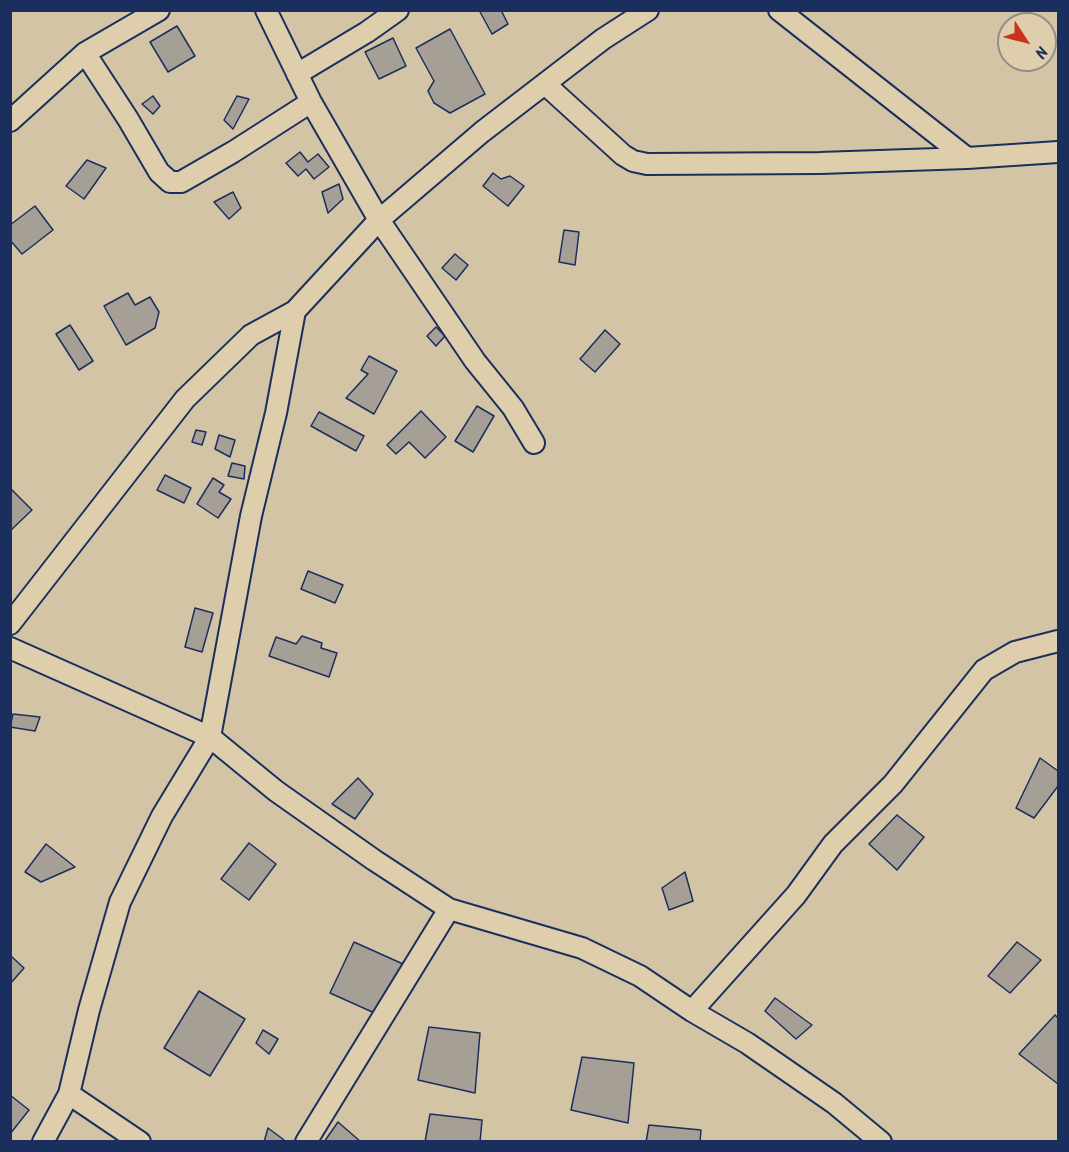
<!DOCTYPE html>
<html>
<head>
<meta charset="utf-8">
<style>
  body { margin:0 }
  #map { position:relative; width:1069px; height:1152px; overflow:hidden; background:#d3c4a6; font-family:Kalam,sans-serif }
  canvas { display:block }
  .frame { position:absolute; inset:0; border:12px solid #1b2f5e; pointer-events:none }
  .north { position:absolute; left:997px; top:12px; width:60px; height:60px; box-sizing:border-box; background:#dfceab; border:2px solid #918e8c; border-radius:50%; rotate:126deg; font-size:16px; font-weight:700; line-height:24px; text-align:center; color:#1b2f5e }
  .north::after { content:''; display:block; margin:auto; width:21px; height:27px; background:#c8321e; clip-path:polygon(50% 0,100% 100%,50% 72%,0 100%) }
</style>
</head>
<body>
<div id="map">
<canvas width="1069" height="1152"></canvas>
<div class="frame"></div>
<div class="north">N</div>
</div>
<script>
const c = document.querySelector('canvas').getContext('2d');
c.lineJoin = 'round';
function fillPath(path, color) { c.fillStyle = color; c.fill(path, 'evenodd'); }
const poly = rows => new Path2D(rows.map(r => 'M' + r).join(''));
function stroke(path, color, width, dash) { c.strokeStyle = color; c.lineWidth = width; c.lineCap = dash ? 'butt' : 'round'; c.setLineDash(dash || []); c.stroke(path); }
const building = poly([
  [479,10,501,10,508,24,492,34,479,10],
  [177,26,195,56,168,72,150,42,177,26],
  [450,29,485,94,450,113,434,103,428,91,434,81,416,48,450,29],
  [393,38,406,66,379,79,365,52,393,38],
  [153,96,160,106,153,114,142,104,153,96],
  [237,96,249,99,233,129,224,120,237,96],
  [300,152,308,162,318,154,329,167,314,179,306,169,298,176,286,163,300,152],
  [87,160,106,168,84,199,66,186,87,160],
  [493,173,501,179,510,176,524,186,508,206,483,186,493,173],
  [339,184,343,199,328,213,322,192,339,184],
  [233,192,241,208,229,219,214,202,233,192],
  [35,206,53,230,22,254,10,240,10,225,35,206],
  [564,230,579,232,575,265,559,262,564,230],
  [455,254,468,265,456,280,442,268,455,254],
  [128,293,135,305,150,297,159,312,155,328,126,345,104,306,128,293],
  [70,325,93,361,79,370,56,334,70,325],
  [436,327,445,336,436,346,427,336,436,327],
  [605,330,620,344,595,372,580,359,605,330],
  [369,356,397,371,374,414,346,398,368,374,361,370,369,356],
  [477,406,494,416,473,452,455,441,477,406],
  [421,411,446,437,425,458,409,442,396,454,387,445,421,411],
  [319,412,364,436,356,451,311,426,319,412],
  [196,430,206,432,202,445,192,442,196,430],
  [219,435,235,440,230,457,215,449,219,435],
  [232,463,245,466,244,479,228,476,232,463],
  [165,475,191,488,184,503,157,490,165,475],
  [213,478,224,485,219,492,231,499,218,518,197,504,213,478],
  [11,489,32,510,10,531,10,490,11,489],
  [308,571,343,585,335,603,301,589,308,571],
  [195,608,213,613,202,652,185,647,195,608],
  [302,636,322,643,321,648,337,653,329,677,269,656,276,637,296,644,302,636],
  [13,714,40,717,35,731,10,727,13,714],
  [1040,758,1058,771,1058,786,1034,818,1016,808,1040,758],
  [358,778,373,794,355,819,332,804,358,778],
  [897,815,924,837,897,870,869,844,897,815],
  [249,843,276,864,249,900,221,879,249,843],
  [46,844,75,867,41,882,25,872,46,844],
  [685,872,693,901,669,910,662,888,685,872],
  [354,942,403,964,379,1015,330,993,354,942],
  [1017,942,1041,960,1010,993,988,976,1017,942],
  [12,957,24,968,10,984,10,959,12,957],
  [199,991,245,1019,210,1076,164,1048,199,991],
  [775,998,812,1025,796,1039,765,1011,775,998],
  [1055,1015,1058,1018,1058,1084,1019,1054,1055,1015],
  [429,1027,480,1033,475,1093,418,1080,429,1027],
  [263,1030,278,1039,269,1054,256,1043,263,1030],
  [582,1057,634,1063,628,1123,571,1110,582,1057],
  [10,1095,29,1110,10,1134,10,1095],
  [430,1114,482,1120,480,1142,425,1142,430,1114],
  [338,1122,361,1142,324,1142,338,1122],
  [649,1125,701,1130,700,1142,646,1142,649,1125],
  [268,1128,284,1140,283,1142,264,1142,268,1128]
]);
fillPath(building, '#a69f95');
stroke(building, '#1b2f5e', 1.5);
const minor = poly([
  [266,10,311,102,379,220,475,361,513,408,534,443],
  [779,10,967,158],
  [85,53,128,119,159,172,170,182,181,182,233,152,311,102],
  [297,74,367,32,398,10],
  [545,84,623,155,633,161,647,164,820,163,967,158,1058,152],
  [10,121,85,53,159,10],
  [10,624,185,399,251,335,295,311,379,220,482,132,603,39,648,10],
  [10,648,210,737,276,791,374,860,449,909,582,948,640,976,692,1011,747,1043,834,1103,881,1142],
  [692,1011,796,895,833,844,893,784,984,670,1015,652,1058,641],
  [69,1094,140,1142],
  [43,1142,69,1094,89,1010,120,902,162,816,210,737,251,516,276,413,295,311],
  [306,1142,449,909]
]);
stroke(minor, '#1b2f5e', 24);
stroke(minor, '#dfceab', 20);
</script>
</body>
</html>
